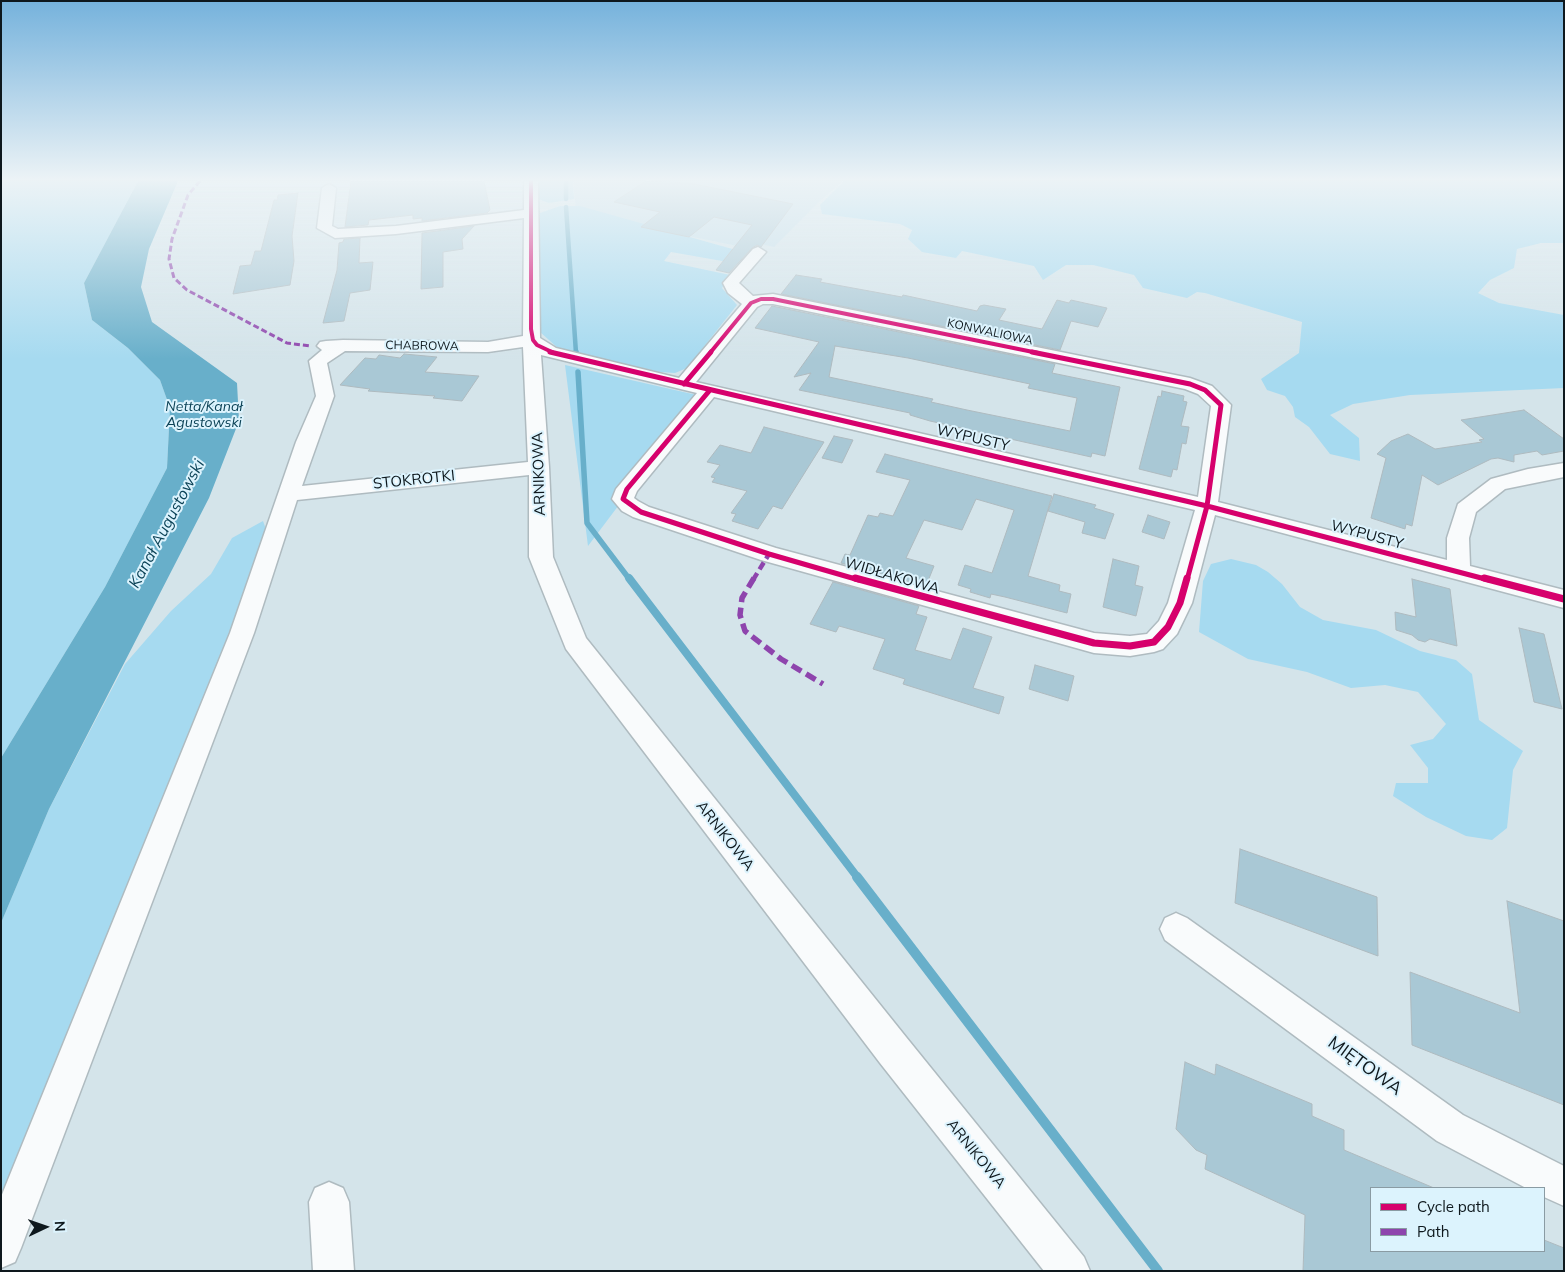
<!DOCTYPE html>
<html>
<head>
<meta charset="utf-8">
<style>
  body { margin:0 }
  #map { position:relative; width:1565px; height:1272px; overflow:hidden; background:#d4e4ea; font-family:Mulish,sans-serif }
  canvas { display:block }
  .frame { position:absolute; inset:0; border:2px solid #0e181d; pointer-events:none }
  .legend { position:absolute; left:1370px; top:1187px; width:175px; height:65px; box-sizing:border-box; background:#dcf3fd; border:1px solid #8a9ba3; margin:0; padding:6px 9px; list-style:none; font-size:15px; color:#0e181d }
  .legend li { display:flex; align-items:center; gap:10px; height:25px }
  .legend b { width:25px; border:1px solid #8a9ba3 }
  .north { position:absolute; left:20px; top:1202px; width:50px; height:50px; -webkit-text-stroke:4px #dcf3fd; paint-order:stroke; rotate:87deg; font-size:14px; font-weight:700; line-height:20px; text-align:center; color:#0e181d }
  .north::after { content:''; display:block; margin:auto; width:18px; height:22px; background:#0e181d; clip-path:polygon(50% 0,100% 100%,50% 72%,0 100%) }
</style>
</head>
<body>
<div id="map">
<canvas width="1565" height="1272"></canvas>
<div class="frame"></div>
<ul class="legend">
<li><b style="height:6px;background:#d6006c"></b>Cycle path</li>
<li><b style="height:6px;background:#8e44ad"></b>Path</li>
</ul>
<div class="north">N</div>
</div>
<script>
const c = document.querySelector('canvas').getContext('2d');
c.lineJoin = 'round';
function fillPath(path, color) { c.fillStyle = color; c.fill(path, 'evenodd'); }
const poly = rows => new Path2D(rows.map(r => 'M' + r).join(''));
function stroke(path, color, width, dash) { c.strokeStyle = color; c.lineWidth = width; c.lineCap = dash ? 'butt' : 'round'; c.setLineDash(dash || []); c.stroke(path); }
function write(font, color, halo, rows, align = 'center') {
  c.font = font + ' Mulish,sans-serif'; c.lineWidth = 4; c.setLineDash([]); c.textBaseline = 'middle'; c.strokeStyle = halo; c.fillStyle = color; for (const [text, x, y, turn = 0] of rows) {
    c.save(); c.translate(x, y); c.rotate((+turn || 0) * Math.PI / 180); c.textAlign = isNaN(turn) ? turn : align; if (halo) c.strokeText(text, 0, 0); c.fillText(text, 0, 0); c.restore();
  }
}
fillPath(poly([
  [573,181,843,181,817,204,774,247,748,241,742,247,576,213]
]), '#c3deea');
fillPath(poly([
  [1,181,138,181,84,283,92,320,128,348,160,380,170,408,167,468,105,587,1,758],
  [537,181,573,181,574,199,549,203,538,199],
  [844,181,1564,181,1564,243,1541,243,1517,249,1514,268,1490,280,1478,293,1499,303,1564,315,1564,388,1410,395,1353,404,1330,415,1359,438,1360,461,1330,454,1309,427,1295,417,1293,407,1285,396,1267,390,1261,379,1299,353,1302,322,1205,293,1197,292,1187,298,1143,288,1134,275,1093,265,1066,265,1043,280,1034,266,962,251,956,258,922,252,908,239,912,230,900,224,822,214,820,205],
  [560,206,580,206,743,252,739,264,671,252,664,261,730,275,722,288,737,305,687,368,675,373,660,372,559,349,540,332,540,213],
  [565,365,701,396,588,546],
  [263,521,268,535,1,1211,1,923,49,809,125,664,171,611,211,574,232,538],
  [1231,559,1256,565,1268,572,1282,584,1300,607,1323,620,1376,630,1420,651,1456,660,1472,674,1479,720,1523,751,1513,770,1507,828,1492,840,1466,836,1426,817,1393,796,1396,783,1428,783,1428,768,1410,745,1433,739,1446,724,1418,692,1385,685,1351,688,1307,672,1248,659,1199,632,1203,581,1211,564]
]), '#a6daf0');
fillPath(poly([
  [138,181,178,181,149,249,141,287,152,322,237,383,239,421,209,498,49,809,1,923,1,758,105,587,167,468,170,408,160,380,128,348,92,320,84,283]
]), '#68afca');
stroke(poly([
  [566,181,566,199],
  [566,207,576,353]
]), '#68afca', 4.5);
stroke(poly([
  [576,352,576,354],
  [578,372,587,523,630,580]
]), '#68afca', 5.5);
stroke(poly([
  [629,578,858,878]
]), '#68afca', 8);
stroke(poly([
  [857,877,1158,1271]
]), '#68afca', 10);
const building = poly([
  [351,181,484,181,490,210,487,213,422,221,422,218,413,219,413,215,369,220,368,225,345,227,351,181],
  [646,181,689,183,793,204,761,247,757,245,752,248,729,273,716,270,752,225,714,217,689,237,641,227,660,212,614,202,646,181],
  [298,193,292,236,294,261,290,285,233,294,240,266,251,265,255,251,261,251,274,200,277,200,278,195,298,193],
  [474,226,462,239,463,249,443,252,443,287,421,289,422,233,474,226],
  [360,238,359,263,373,262,370,290,350,293,344,321,323,323,337,270,339,243,343,242,344,239,360,238],
  [796,275,822,279,820,282,902,297,903,295,977,311,980,306,984,305,1006,309,999,320,1042,329,1057,300,1069,303,1071,300,1107,308,1098,327,1071,321,1060,350,781,294,796,275],
  [772,306,1055,364,1052,373,1120,387,1105,456,1092,453,1091,457,930,421,910,415,910,413,799,390,811,373,794,377,819,342,755,328,772,306],
  [835,346,908,358,1030,384,1028,388,1077,398,1070,431,967,410,931,402,933,399,829,377,835,346],
  [404,354,437,357,425,372,479,376,462,401,433,398,435,396,368,391,370,389,340,385,365,358,376,359,379,355,400,358,404,354],
  [1162,391,1184,396,1183,401,1187,402,1181,426,1189,427,1186,444,1182,443,1177,470,1173,469,1171,477,1139,469,1158,396,1161,397,1162,391],
  [1524,410,1564,439,1564,451,1542,455,1537,451,1514,455,1514,462,1498,458,1491,459,1438,485,1422,475,1412,526,1406,524,1405,529,1371,518,1386,458,1377,454,1391,441,1408,434,1435,449,1482,442,1479,440,1484,439,1461,420,1524,410],
  [764,427,824,442,782,509,773,506,758,529,732,521,736,514,731,513,747,491,712,482,715,478,711,477,720,465,707,462,720,445,751,453,764,427],
  [834,436,853,440,842,463,822,458,834,436],
  [885,454,1052,496,1028,576,1060,585,1059,591,1071,594,1067,613,1005,597,991,594,990,598,970,592,971,589,958,585,965,565,992,573,1014,510,976,499,962,530,924,520,906,558,934,566,926,586,841,563,845,554,850,555,868,515,878,517,880,513,893,516,910,480,876,472,885,454],
  [1054,494,1096,505,1094,508,1114,514,1105,539,1082,533,1085,522,1048,511,1054,494],
  [1148,515,1170,522,1164,539,1142,532,1148,515],
  [1113,559,1139,566,1135,585,1143,587,1136,616,1103,607,1113,559],
  [1412,579,1450,589,1457,646,1430,639,1425,642,1418,640,1412,635,1396,630,1395,612,1416,617,1412,579],
  [833,582,919,606,916,614,927,617,915,650,951,660,963,628,992,637,973,688,1004,697,999,714,903,684,905,679,873,669,885,639,839,626,836,632,810,624,833,582],
  [1519,628,1544,634,1562,709,1534,702,1519,628],
  [1035,665,1074,676,1068,701,1029,689,1035,665],
  [1240,849,1377,897,1378,956,1235,903,1240,849],
  [1507,901,1564,921,1564,1105,1412,1045,1410,972,1520,1013,1507,901],
  [1185,1062,1215,1075,1216,1064,1312,1104,1312,1116,1344,1130,1344,1150,1434,1188,1371,1188,1371,1251,1544,1251,1544,1240,1564,1248,1564,1271,1303,1271,1305,1215,1205,1169,1207,1155,1196,1150,1176,1129,1185,1062]
]);
fillPath(building, '#a9c8d5');
stroke(building, '#aebabf', 1);
const minor = poly([
  [524,181,538,181,540,338,556,348,679,378,742,304,728,293,723,283,753,249,758,247,766,252,739,283,753,296,773,294,1190,378,1212,386,1231,405,1218,502,1447,560,1447,538,1458,504,1491,479,1528,469,1564,463,1564,477,1505,489,1476,512,1469,538,1470,566,1564,590,1564,608,1215,515,1192,603,1177,634,1163,649,1154,652,1130,656,1094,653,761,560,633,517,622,511,612,499,616,489,697,393,541,355,549,467,553,557,586,638,906,1037,1084,1257,1090,1271,1044,1271,880,1063,566,649,529,557,529,475,297,500,254,633,21,1248,15,1262,1,1268,1,1197,230,633,296,442,316,396,309,361,322,350,317,346,320,342,326,341,343,340,488,342,523,336,524,218,396,234,335,238,317,228,322,188,329,184,336,188,332,226,338,229,396,226,524,210,524,181],
  [763,304,773,304,1185,389,1198,394,1211,406,1198,497,696,382,757,307,763,304],
  [523,347,528,462,302,486,334,396,327,363,345,351,488,352,523,347],
  [714,397,1195,510,1168,603,1159,621,1147,634,1130,636,1094,633,776,548,649,507,638,501,634,498,637,491,714,397],
  [1176,913,1187,918,1463,1115,1564,1166,1564,1206,1544,1197,1544,1188,1526,1188,1437,1141,1165,940,1160,929,1165,918,1176,913],
  [329,1182,343,1188,349,1202,354,1271,313,1271,309,1202,315,1188,329,1182]
]);
stroke(minor, '#afbbc0', 3);
fillPath(minor, '#f9fbfc');
stroke(poly([
  [200,181,188,195,172,239,169,259,174,278,187,290,287,343,310,346]
]), '#8e44ad', 3, [6, 3]);
stroke(poly([
  [753,580,769,554]
]), '#8e44ad', 4.5, [8, 4.5]);
stroke(poly([
  [754,578,742,598,740,615,745,631,781,659,823,684]
]), '#8e44ad', 5.5, [11, 5.5]);
stroke(poly([
  [531,181,531,329,533,340,537,345,554,353],
  [710,353,751,303,761,299,773,299,1038,353]
]), '#d6006c', 4);
stroke(poly([
  [550,352,1207,506,1489,580],
  [1032,352,1190,384,1205,390,1221,405,1207,506,1187,580],
  [684,384,711,352],
  [710,390,627,489,623,499,641,512,769,554,859,580]
]), '#d6006c', 5);
stroke(poly([
  [855,578,1094,643,1130,646,1154,642,1168,627,1180,603,1187,578],
  [1484,578,1564,599]
]), '#d6006c', 7);
const sky = c.createLinearGradient(0, 0, 0, 359);
sky.addColorStop(0, '#75b2dc');
sky.addColorStop(0.5, '#ecf3f6');
sky.addColorStop(1, '#ecf3f600');
c.fillStyle = sky;
c.fillRect(0, 0, 1565, 359);
write('12px', '#0e181d', '#dcf3fd', [
  ["KONWALIOWA",990,332,12],
  ["CHABROWA",422,346,1]
]);
write('italic 14px', '#0c4357', '#dcf3fd', [
  ["Netta/Kanał",204,407],
  ["Agustowski",204,423]
]);
write('15px', '#0e181d', '#dcf3fd', [
  ["WYPUSTY",973,438,13],
  ["ARNIKOWA",539,474,-92],
  ["STOKROTKI",414,480,-6],
  ["WYPUSTY",1367,535,15],
  ["WIDŁAKOWA",892,576,16],
  ["ARNIKOWA",725,836,52],
  ["ARNIKOWA",976,1154,51]
]);
write('italic 16px', '#0c4357', '#dcf3fd', [
  ["Kanał Augustowski",167,524,-62]
]);
write('18px', '#0e181d', '#dcf3fd', [
  ["MIĘTOWA",1365,1066,36]
]);
</script>
</body>
</html>
